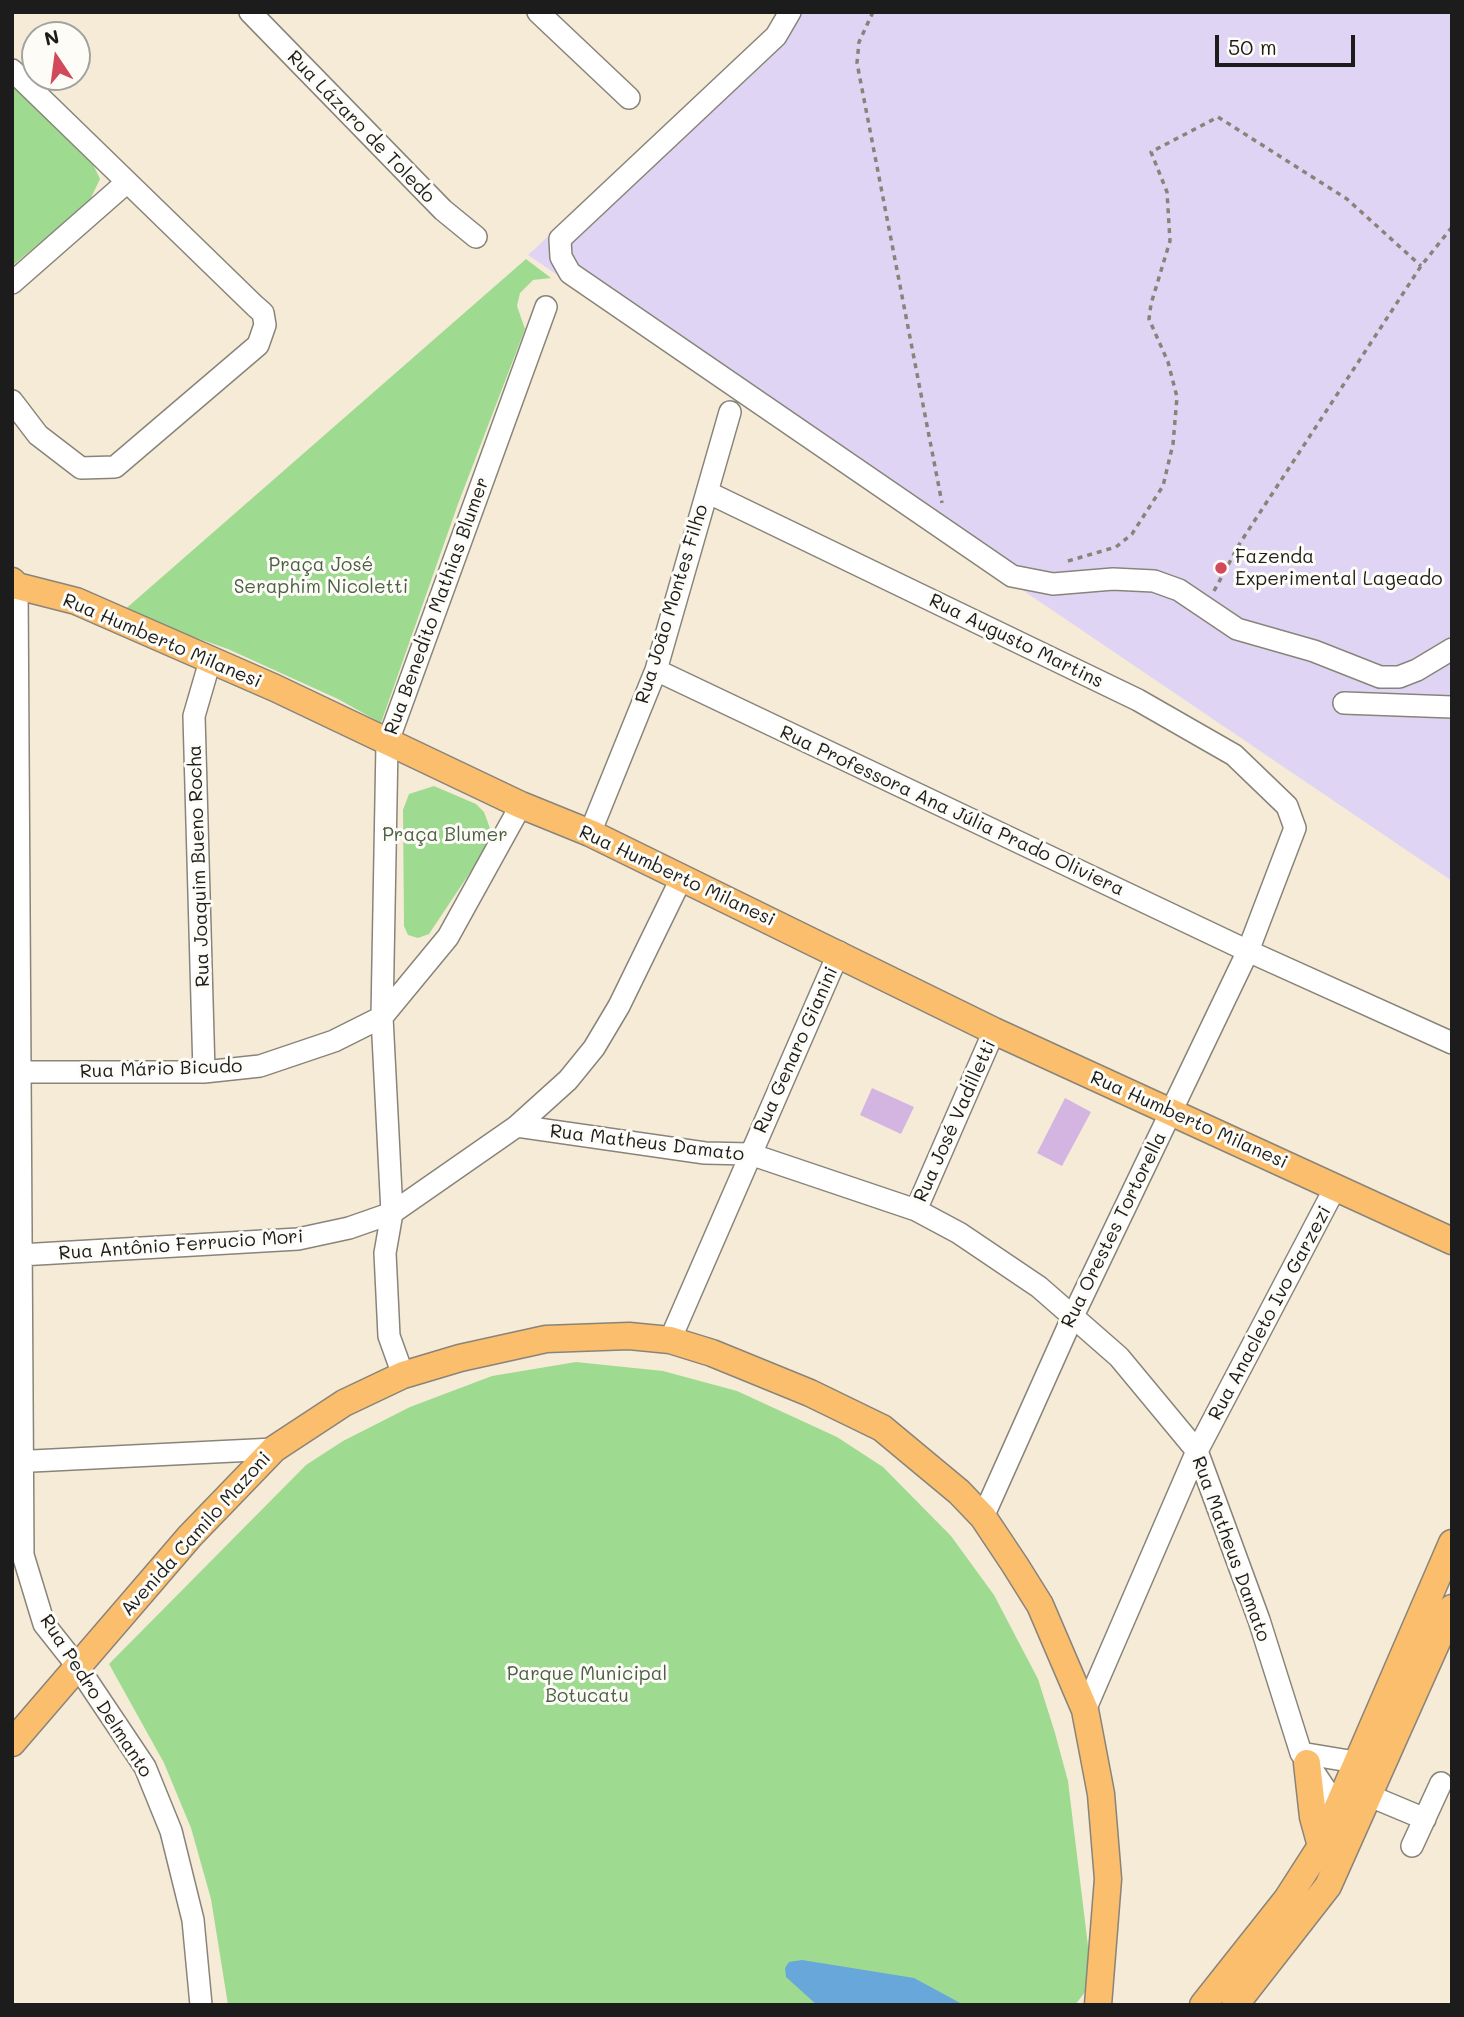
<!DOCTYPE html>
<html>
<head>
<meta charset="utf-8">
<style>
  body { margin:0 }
  #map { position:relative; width:1464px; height:2017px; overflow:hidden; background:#f6ebd7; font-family:Mali,sans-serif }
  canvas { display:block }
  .frame { position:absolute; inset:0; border:14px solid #1c1c1c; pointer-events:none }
  .north { position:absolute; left:21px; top:21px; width:70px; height:70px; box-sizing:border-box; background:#fdfcf7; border:2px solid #a3a29f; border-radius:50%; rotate:347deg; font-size:19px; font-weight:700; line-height:28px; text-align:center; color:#1c1c1c }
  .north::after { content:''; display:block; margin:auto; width:24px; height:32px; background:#d1495b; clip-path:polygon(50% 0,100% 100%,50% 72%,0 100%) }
  .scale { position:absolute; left:1215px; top:35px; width:140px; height:32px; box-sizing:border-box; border:4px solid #1c1c1c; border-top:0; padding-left:9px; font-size:21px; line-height:24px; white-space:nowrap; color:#1c1c1c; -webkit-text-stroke:5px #fdfcf7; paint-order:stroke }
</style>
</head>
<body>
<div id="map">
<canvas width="1464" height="2017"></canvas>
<div class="frame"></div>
<div class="north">N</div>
<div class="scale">50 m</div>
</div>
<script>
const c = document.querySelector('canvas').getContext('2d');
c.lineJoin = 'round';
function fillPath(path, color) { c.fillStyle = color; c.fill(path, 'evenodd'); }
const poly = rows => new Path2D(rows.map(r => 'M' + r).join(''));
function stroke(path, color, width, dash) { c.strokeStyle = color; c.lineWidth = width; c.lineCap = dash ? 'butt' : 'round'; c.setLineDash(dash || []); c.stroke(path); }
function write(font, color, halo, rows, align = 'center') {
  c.font = font + ' Mali,sans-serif'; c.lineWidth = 6; c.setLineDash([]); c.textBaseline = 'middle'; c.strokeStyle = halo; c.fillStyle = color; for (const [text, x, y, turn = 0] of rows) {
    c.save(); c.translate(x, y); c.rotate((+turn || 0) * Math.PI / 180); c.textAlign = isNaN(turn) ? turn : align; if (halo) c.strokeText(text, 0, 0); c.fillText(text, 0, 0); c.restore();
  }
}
fillPath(poly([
  [779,12,1452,12,1452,881,528,255,765,36]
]), '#e0d4f4');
fillPath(poly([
  [12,82,91,160,100,179,89,202,12,266],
  [526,259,551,278,533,280,520,293,517,306,525,329,458,504,381,723,338,699,228,649,122,612],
  [434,786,476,804,484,812,491,831,483,853,429,934,418,938,408,935,404,926,403,810,409,794],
  [576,1362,663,1371,737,1391,837,1437,883,1467,951,1536,994,1595,1038,1679,1055,1733,1068,1781,1088,1946,1089,1987,1075,2005,228,2005,211,1899,191,1828,164,1763,109,1664,306,1465,343,1441,410,1407,492,1376]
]), '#9edb90');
fillPath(poly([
  [802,1960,914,1978,964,2005,817,2005,786,1977,785,1968,789,1962]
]), '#67a7da');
fillPath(poly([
  [872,1088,914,1107,901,1134,860,1115],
  [1065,1098,1091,1112,1062,1166,1037,1153]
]), '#d4b5e1');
const minor = poly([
  [250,12,443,210,476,237],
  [538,12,629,98],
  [790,12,776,36,560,239,561,257,570,273,1012,576,1053,584,1113,579,1154,581,1179,590,1237,629,1314,651,1380,677,1399,677,1417,670,1452,649],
  [12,70,255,306,263,313,265,325,258,345,115,467,81,468,38,435,12,401],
  [12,283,126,183],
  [707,492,1138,700,1234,755,1287,806,1295,828,1248,951,1073,1316,983,1517],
  [17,586,23,1555,44,1624,78,1667,145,1767,171,1831,193,1920,201,2005],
  [656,670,1248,951,1452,1043],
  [1344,703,1452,707],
  [590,833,656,670,730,412],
  [12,1072,204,1072,260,1066,334,1041,382,1017,448,937,521,805],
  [204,1072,194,716,210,661],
  [517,1126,705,1153,750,1154,916,1210,959,1233,1039,1287,1119,1357,1197,1451,1259,1620,1301,1753,1338,1808],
  [916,1210,994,1031],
  [20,1255,298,1239,349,1228,392,1213,517,1126,568,1080,594,1048,619,1006,681,879],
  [670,1340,839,952],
  [403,1375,389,1336,385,1253,392,1213,382,1017,387,744,546,307],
  [12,1462,274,1449],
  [1085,1710,1197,1451,1336,1186],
  [1301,1753,1355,1762],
  [1370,1796,1425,1819],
  [1412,1846,1441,1783]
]);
const major = poly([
  [12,581,17,586,76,601,275,688,521,805,590,833,994,1031,1452,1241],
  [12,1743,190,1536,274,1449,344,1403,403,1375,460,1358,546,1339,629,1336,670,1340,712,1353,810,1393,882,1428,959,1492,983,1517,1015,1565,1040,1605,1085,1710,1101,1794,1108,1879,1098,2005],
  [1307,1763,1313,1817,1321,1846],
  [1203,2005,1287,1899,1321,1846,1452,1543],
  [1235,2005,1328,1886,1452,1608]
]);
stroke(minor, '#89847a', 24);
stroke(major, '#89847a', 29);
stroke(poly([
  [873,12,859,42,857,63,942,503],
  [1068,561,1116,547,1132,534,1163,486,1173,444,1177,397,1168,362,1149,319,1151,304,1170,241,1167,192,1151,152,1218,117,1347,199,1421,266],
  [1214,591,1240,543,1421,266,1452,227]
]), '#89847a', 3.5, [5, 5]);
stroke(minor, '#fff', 21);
stroke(major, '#fabe6d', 26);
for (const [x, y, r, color] of [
  [1221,568,7,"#d1495b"]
]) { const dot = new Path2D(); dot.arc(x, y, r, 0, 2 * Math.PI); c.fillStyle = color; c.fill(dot); stroke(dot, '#fdfcf7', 2.5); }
write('19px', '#1c1c1c', '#fdfcf7', [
  ["Rua Lázaro de Toledo",361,127,46],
  ["Rua João Montes Filho",672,604,-73],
  ["Rua Benedito Mathias Blumer",437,606,-70],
  ["Rua Humberto Milanesi",162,641,23],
  ["Rua Augusto Martins",1016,641,26],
  ["Rua Professora Ana Júlia Prado Oliviera",952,811,25],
  ["Rua Joaquim Bueno Rocha",199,866,-92],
  ["Rua Humberto Milanesi",677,876,25],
  ["Rua Genaro Gianini",796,1050,-66],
  ["Rua Mário Bicudo",161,1069,-2],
  ["Rua Humberto Milanesi",1189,1120,24],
  ["Rua José Vadilletti",955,1121,-66],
  ["Rua Matheus Damato",647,1143,7],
  ["Rua Orestes Tortorella",1114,1230,-64],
  ["Rua Antônio Ferrucio Mori",181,1245,-4],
  ["Rua Anacleto Ivo Garzezi",1270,1313,-62],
  ["Avenida Camilo Mazoni",196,1534,-48],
  ["Rua Matheus Damato",1231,1549,70],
  ["Rua Pedro Delmanto",96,1696,57]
]);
write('19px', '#1c1c1c', '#fdfcf7', [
  ["Fazenda",1235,557],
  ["Experimental Lageado",1235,579]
], 'left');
write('19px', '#4a5f45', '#fdfcf7', [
  ["Praça José",321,565],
  ["Seraphim Nicoletti",321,587],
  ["Praça Blumer",445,835],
  ["Parque Municipal",587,1674],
  ["Botucatu",587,1696]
]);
</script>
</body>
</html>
